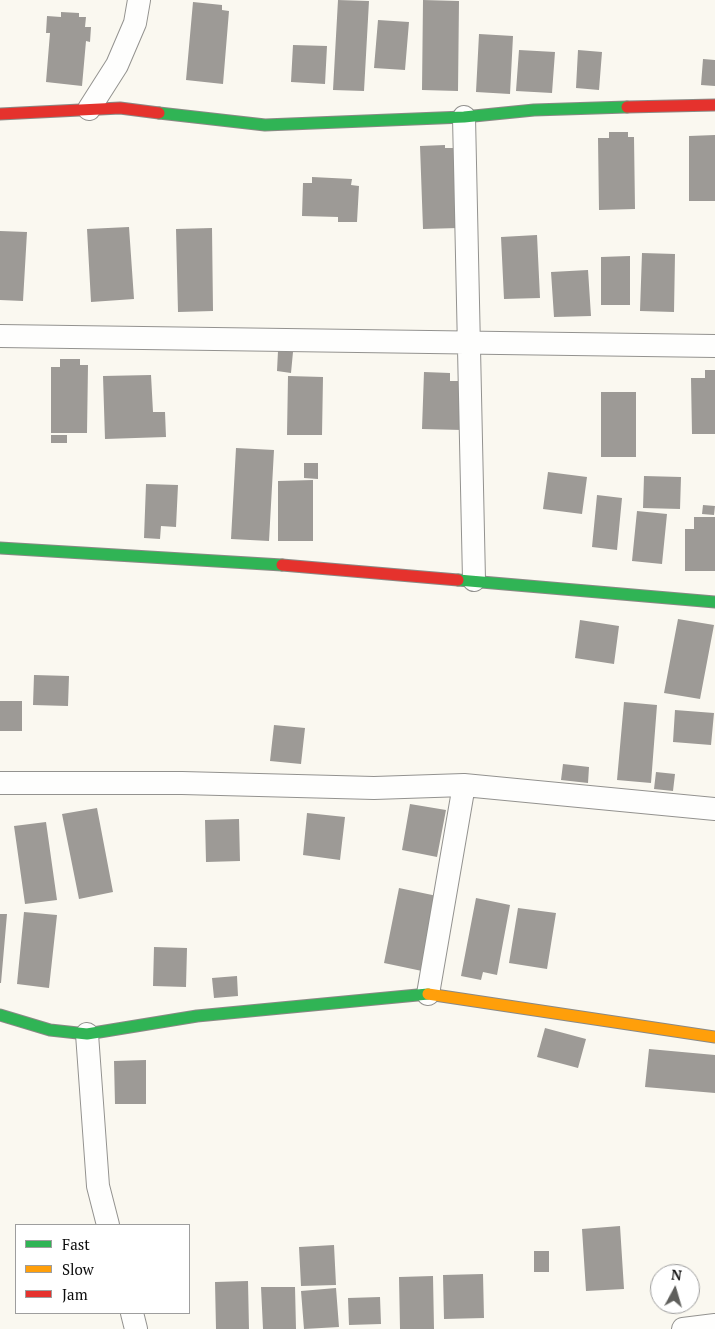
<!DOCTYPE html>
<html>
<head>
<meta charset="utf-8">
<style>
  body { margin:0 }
  #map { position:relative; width:715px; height:1329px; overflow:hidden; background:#faf8f0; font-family:"PT Serif",serif }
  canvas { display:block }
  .legend { position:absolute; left:15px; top:1224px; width:175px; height:90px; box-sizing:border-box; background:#fff; border:1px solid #9e9e9e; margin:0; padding:6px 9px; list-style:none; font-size:15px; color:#0c0c0c }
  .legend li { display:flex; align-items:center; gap:10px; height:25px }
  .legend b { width:25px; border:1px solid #9e9e9e }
  .north { position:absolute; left:650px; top:1264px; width:50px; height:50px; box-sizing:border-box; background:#fff; border:1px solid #9e9e9e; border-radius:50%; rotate:6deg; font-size:14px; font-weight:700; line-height:20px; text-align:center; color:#0c0c0c }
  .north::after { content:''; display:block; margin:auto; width:18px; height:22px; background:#5f5f5c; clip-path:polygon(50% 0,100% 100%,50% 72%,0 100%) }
</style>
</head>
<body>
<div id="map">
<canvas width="715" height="1329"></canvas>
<ul class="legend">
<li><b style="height:6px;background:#30b455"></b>Fast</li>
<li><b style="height:6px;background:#ff9f0a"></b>Slow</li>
<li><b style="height:6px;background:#e5322d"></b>Jam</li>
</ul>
<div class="north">N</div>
</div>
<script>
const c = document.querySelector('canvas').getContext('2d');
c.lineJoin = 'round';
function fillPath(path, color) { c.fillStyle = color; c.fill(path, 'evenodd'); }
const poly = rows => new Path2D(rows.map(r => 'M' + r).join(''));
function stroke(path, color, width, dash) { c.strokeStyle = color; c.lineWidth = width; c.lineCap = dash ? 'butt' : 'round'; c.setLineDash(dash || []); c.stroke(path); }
fillPath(poly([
  [338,0,369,1,364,91,333,90],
  [423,0,459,1,458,91,422,90],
  [193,2,222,5,222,10,229,11,223,84,186,80],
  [61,12,79,13,79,17,86,17,85,27,91,27,90,42,86,41,82,86,46,82,50,33,46,33,47,16,61,17],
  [378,20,409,22,405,70,374,68],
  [479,34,513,36,510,94,476,92],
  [293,45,327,46,325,84,291,82],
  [519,50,555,52,552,93,516,91],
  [578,50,602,52,599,90,576,88],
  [703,59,715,60,715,86,701,85],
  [609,132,628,132,628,137,634,137,635,209,599,210,598,138,609,138],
  [715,135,715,201,689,201,689,136],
  [445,145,445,148,456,148,458,228,423,229,420,146],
  [312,177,352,179,351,185,359,186,357,222,338,222,338,217,302,216,303,183,312,183],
  [129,227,134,299,91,302,87,229],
  [212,228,213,311,178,312,176,229],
  [0,231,27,232,23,301,0,300],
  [537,235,540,298,504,299,501,237],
  [642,253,675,254,674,312,640,311],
  [630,256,630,305,601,305,601,257],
  [588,270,591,316,554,317,551,272],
  [278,351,293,352,291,373,277,371],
  [60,359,80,359,80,365,88,365,87,433,51,433,51,367,60,367],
  [705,370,715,370,715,434,692,434,691,378,705,378],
  [424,372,450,373,450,381,463,381,462,430,422,429],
  [151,375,153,412,165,412,166,437,105,439,103,376],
  [288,376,323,377,322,435,287,435],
  [601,392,636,392,636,457,601,457],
  [51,435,67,435,67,443,51,443],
  [236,448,274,450,269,541,231,539],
  [304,463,318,463,318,479,304,478],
  [548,472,587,477,582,514,543,509],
  [644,476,681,477,680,509,643,508],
  [313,480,313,541,278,541,278,481],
  [146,484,178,485,176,527,161,526,160,539,144,538],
  [597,495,622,498,617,550,592,547],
  [703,505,715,506,714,515,702,514],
  [637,511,667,514,662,564,632,561],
  [694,517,715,517,715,571,685,571,685,529,694,529],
  [678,619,714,625,700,699,664,693],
  [580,620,619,626,614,664,575,658],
  [34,675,69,676,68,706,33,705],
  [0,701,22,701,22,731,0,731],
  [624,702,657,705,651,783,617,780],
  [675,710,714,713,711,745,673,742],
  [274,725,305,728,301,764,270,761],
  [563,764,589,767,588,783,561,780],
  [656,772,675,774,673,791,654,789],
  [410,804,446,810,437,857,402,850],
  [97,808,113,892,79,899,62,814],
  [307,813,345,817,340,860,303,855],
  [239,819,240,861,206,862,205,820],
  [46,822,57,900,25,904,14,826],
  [399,888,437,896,422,971,384,963],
  [476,898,510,905,497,975,483,972,481,980,461,976],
  [518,908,556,913,547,969,509,963],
  [24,912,57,915,49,988,17,984],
  [0,914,7,914,1,983,0,983],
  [154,947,187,948,186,987,153,986],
  [237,976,238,996,214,998,212,978],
  [545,1028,586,1039,578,1068,537,1057],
  [649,1049,715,1055,715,1093,645,1087],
  [146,1060,146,1104,115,1104,114,1061],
  [620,1226,624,1289,586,1291,582,1229],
  [334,1245,336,1285,301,1286,299,1247],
  [534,1251,549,1251,549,1272,534,1272],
  [483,1274,484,1318,444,1319,443,1275],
  [433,1276,434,1329,400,1329,399,1277],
  [248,1281,249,1329,216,1329,215,1282],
  [261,1287,295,1287,296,1329,263,1329],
  [336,1288,339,1327,304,1329,301,1291],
  [380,1297,381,1324,349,1325,348,1298]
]), '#9d9a96');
const street = poly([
  [89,109,117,65,135,23,139,0],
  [464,117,474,580],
  [0,336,715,346],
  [0,783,182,783,374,788,464,785,715,809],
  [428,994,464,785],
  [87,1034,98,1186,108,1225],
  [132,1313,136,1329],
  [683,1329,715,1325]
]);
const fast = poly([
  [159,113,265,125,464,117,534,110,627,107],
  [0,548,282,565],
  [458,580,715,602],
  [0,1015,50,1030,87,1034,197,1016,428,994]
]);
const slow = poly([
  [428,994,715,1037]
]);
const jam = poly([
  [627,107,715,105],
  [0,114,120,108,159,113],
  [282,565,458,580]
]);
stroke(street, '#93928f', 24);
stroke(fast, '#8a8985', 13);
stroke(slow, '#8a8985', 13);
stroke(jam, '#8a8985', 13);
stroke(street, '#fefefd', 22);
stroke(fast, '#30b455', 11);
stroke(slow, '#ff9f0a', 11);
stroke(jam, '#e5322d', 11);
</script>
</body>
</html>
